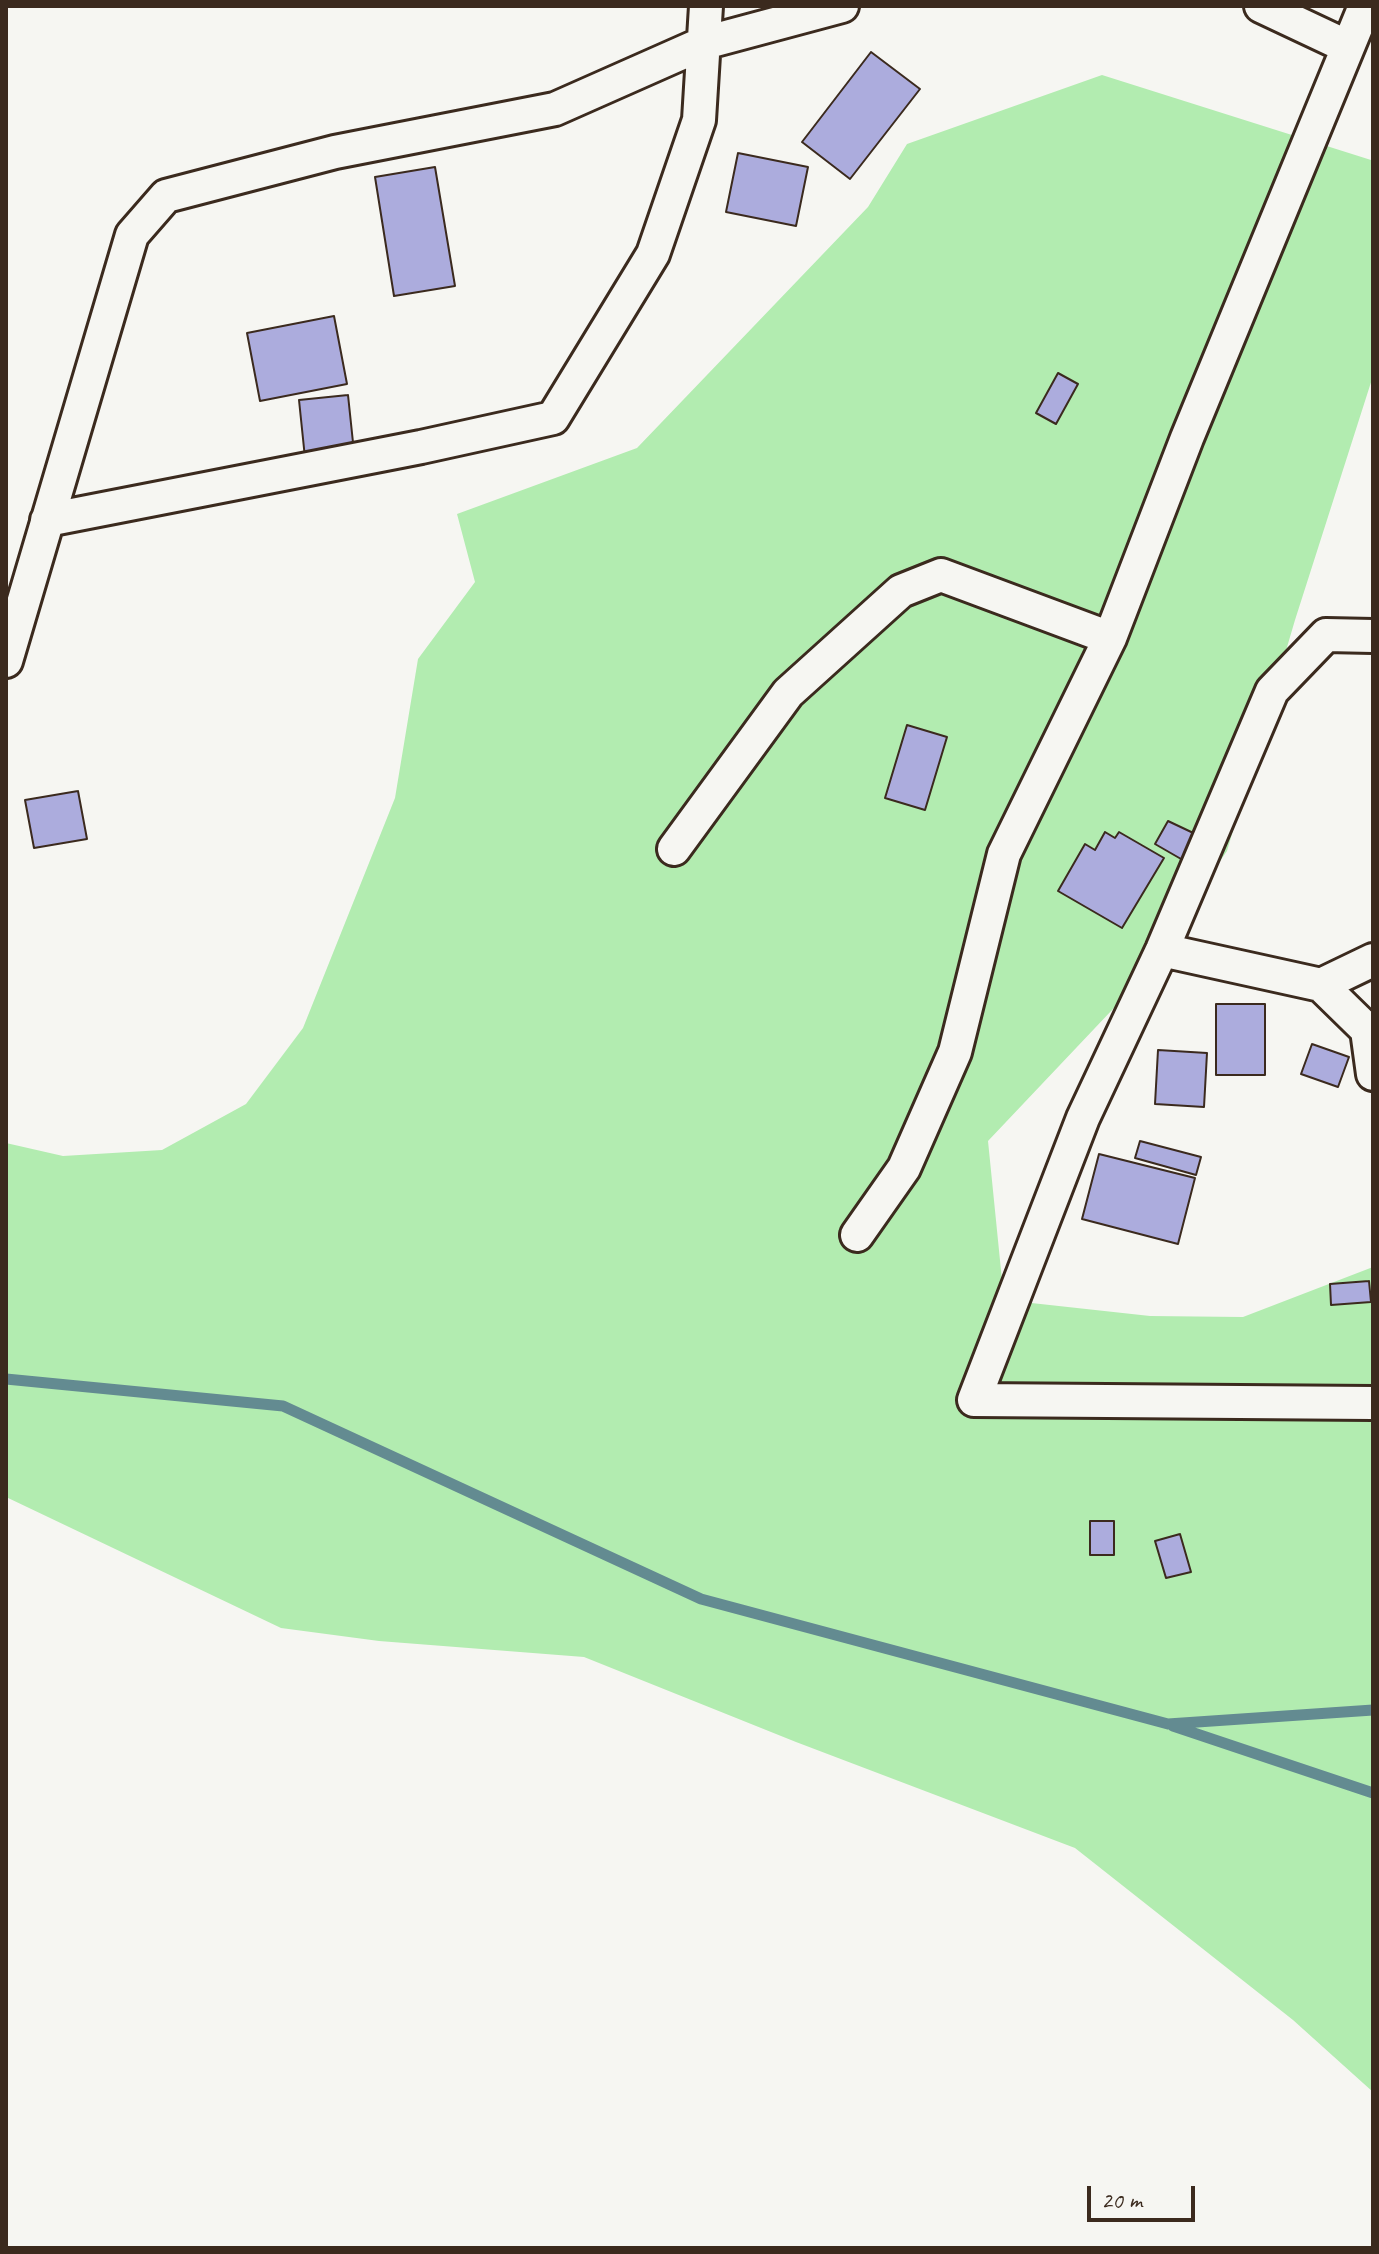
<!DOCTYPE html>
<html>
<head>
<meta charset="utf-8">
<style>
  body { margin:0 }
  #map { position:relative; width:1379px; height:2254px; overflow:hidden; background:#f6f6f2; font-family:Caveat,sans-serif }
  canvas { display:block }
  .frame { position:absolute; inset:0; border:8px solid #3b2a1e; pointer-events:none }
  .scale { position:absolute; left:1087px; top:2186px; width:108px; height:36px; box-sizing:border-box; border:4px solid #3b2a1e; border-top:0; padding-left:10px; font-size:24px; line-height:28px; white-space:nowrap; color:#3b2a1e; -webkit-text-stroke:6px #f6f6f2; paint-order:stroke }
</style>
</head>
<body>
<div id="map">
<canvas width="1379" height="2254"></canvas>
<div class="frame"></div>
<div class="scale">20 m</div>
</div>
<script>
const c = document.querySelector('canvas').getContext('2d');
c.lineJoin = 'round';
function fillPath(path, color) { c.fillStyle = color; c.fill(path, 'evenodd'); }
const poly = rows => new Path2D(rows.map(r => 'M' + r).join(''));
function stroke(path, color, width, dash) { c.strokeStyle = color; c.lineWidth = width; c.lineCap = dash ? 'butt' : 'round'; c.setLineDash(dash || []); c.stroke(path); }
fillPath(poly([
  [1102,75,1371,160,1373,166,1373,376,1295,620,1227,851,1130,991,988,1141,1004,1300,1150,1316,1243,1317,1373,1267,1373,2092,1293,2020,1075,1848,796,1742,584,1657,379,1641,281,1628,6,1497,6,1143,63,1156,162,1150,246,1104,303,1028,395,798,418,659,475,582,457,514,637,448,868,207,907,144]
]), '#b2ecb0');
stroke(poly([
  [6,1379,283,1406,701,1599,1168,1724,1373,1710],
  [1173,1726,1373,1793]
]), '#638b91', 11);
const building = poly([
  [871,52,920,89,850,179,802,142,871,52],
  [738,153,808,167,796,226,726,212,738,153],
  [435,167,455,286,394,296,375,177,435,167],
  [334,316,347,384,260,401,247,333,334,316],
  [1058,373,1078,384,1056,424,1036,413,1058,373],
  [348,395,354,452,305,458,299,400,348,395],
  [907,725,947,737,925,810,885,798,907,725],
  [78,791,87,839,34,848,25,800,78,791],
  [1168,821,1206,839,1188,863,1155,844,1168,821],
  [1105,832,1115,838,1119,832,1164,858,1122,928,1058,891,1085,844,1095,850,1105,832],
  [1216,1004,1265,1004,1265,1075,1216,1075,1216,1004],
  [1312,1044,1349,1057,1338,1087,1301,1074,1312,1044],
  [1158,1050,1207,1053,1204,1107,1155,1104,1158,1050],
  [1140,1141,1201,1157,1196,1175,1135,1158,1140,1141],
  [1099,1154,1195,1178,1178,1244,1082,1219,1099,1154],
  [1369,1281,1371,1302,1331,1305,1330,1284,1369,1281],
  [1090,1521,1114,1521,1114,1555,1090,1555,1090,1521],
  [1180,1534,1191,1572,1166,1578,1155,1541,1180,1534]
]);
fillPath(building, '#acacdd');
stroke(building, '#3b2a1e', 2);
const street = poly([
  [1261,6,1348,47],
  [47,520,421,447,553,418,653,254,699,120,706,6],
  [1373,636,1326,635,1272,691,1162,950,1083,1118,974,1400,1373,1403],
  [6,661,132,235,166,196,335,152,555,109,704,43,842,6],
  [674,849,788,693,901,591,941,575,1110,638],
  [1162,950,1321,985,1367,1030,1373,1074],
  [1321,985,1373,960],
  [857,1235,904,1168,955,1052,1004,854,1110,638,1187,438,1365,6]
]);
stroke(street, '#3b2a1e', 38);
stroke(street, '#f6f6f2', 32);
</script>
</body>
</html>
